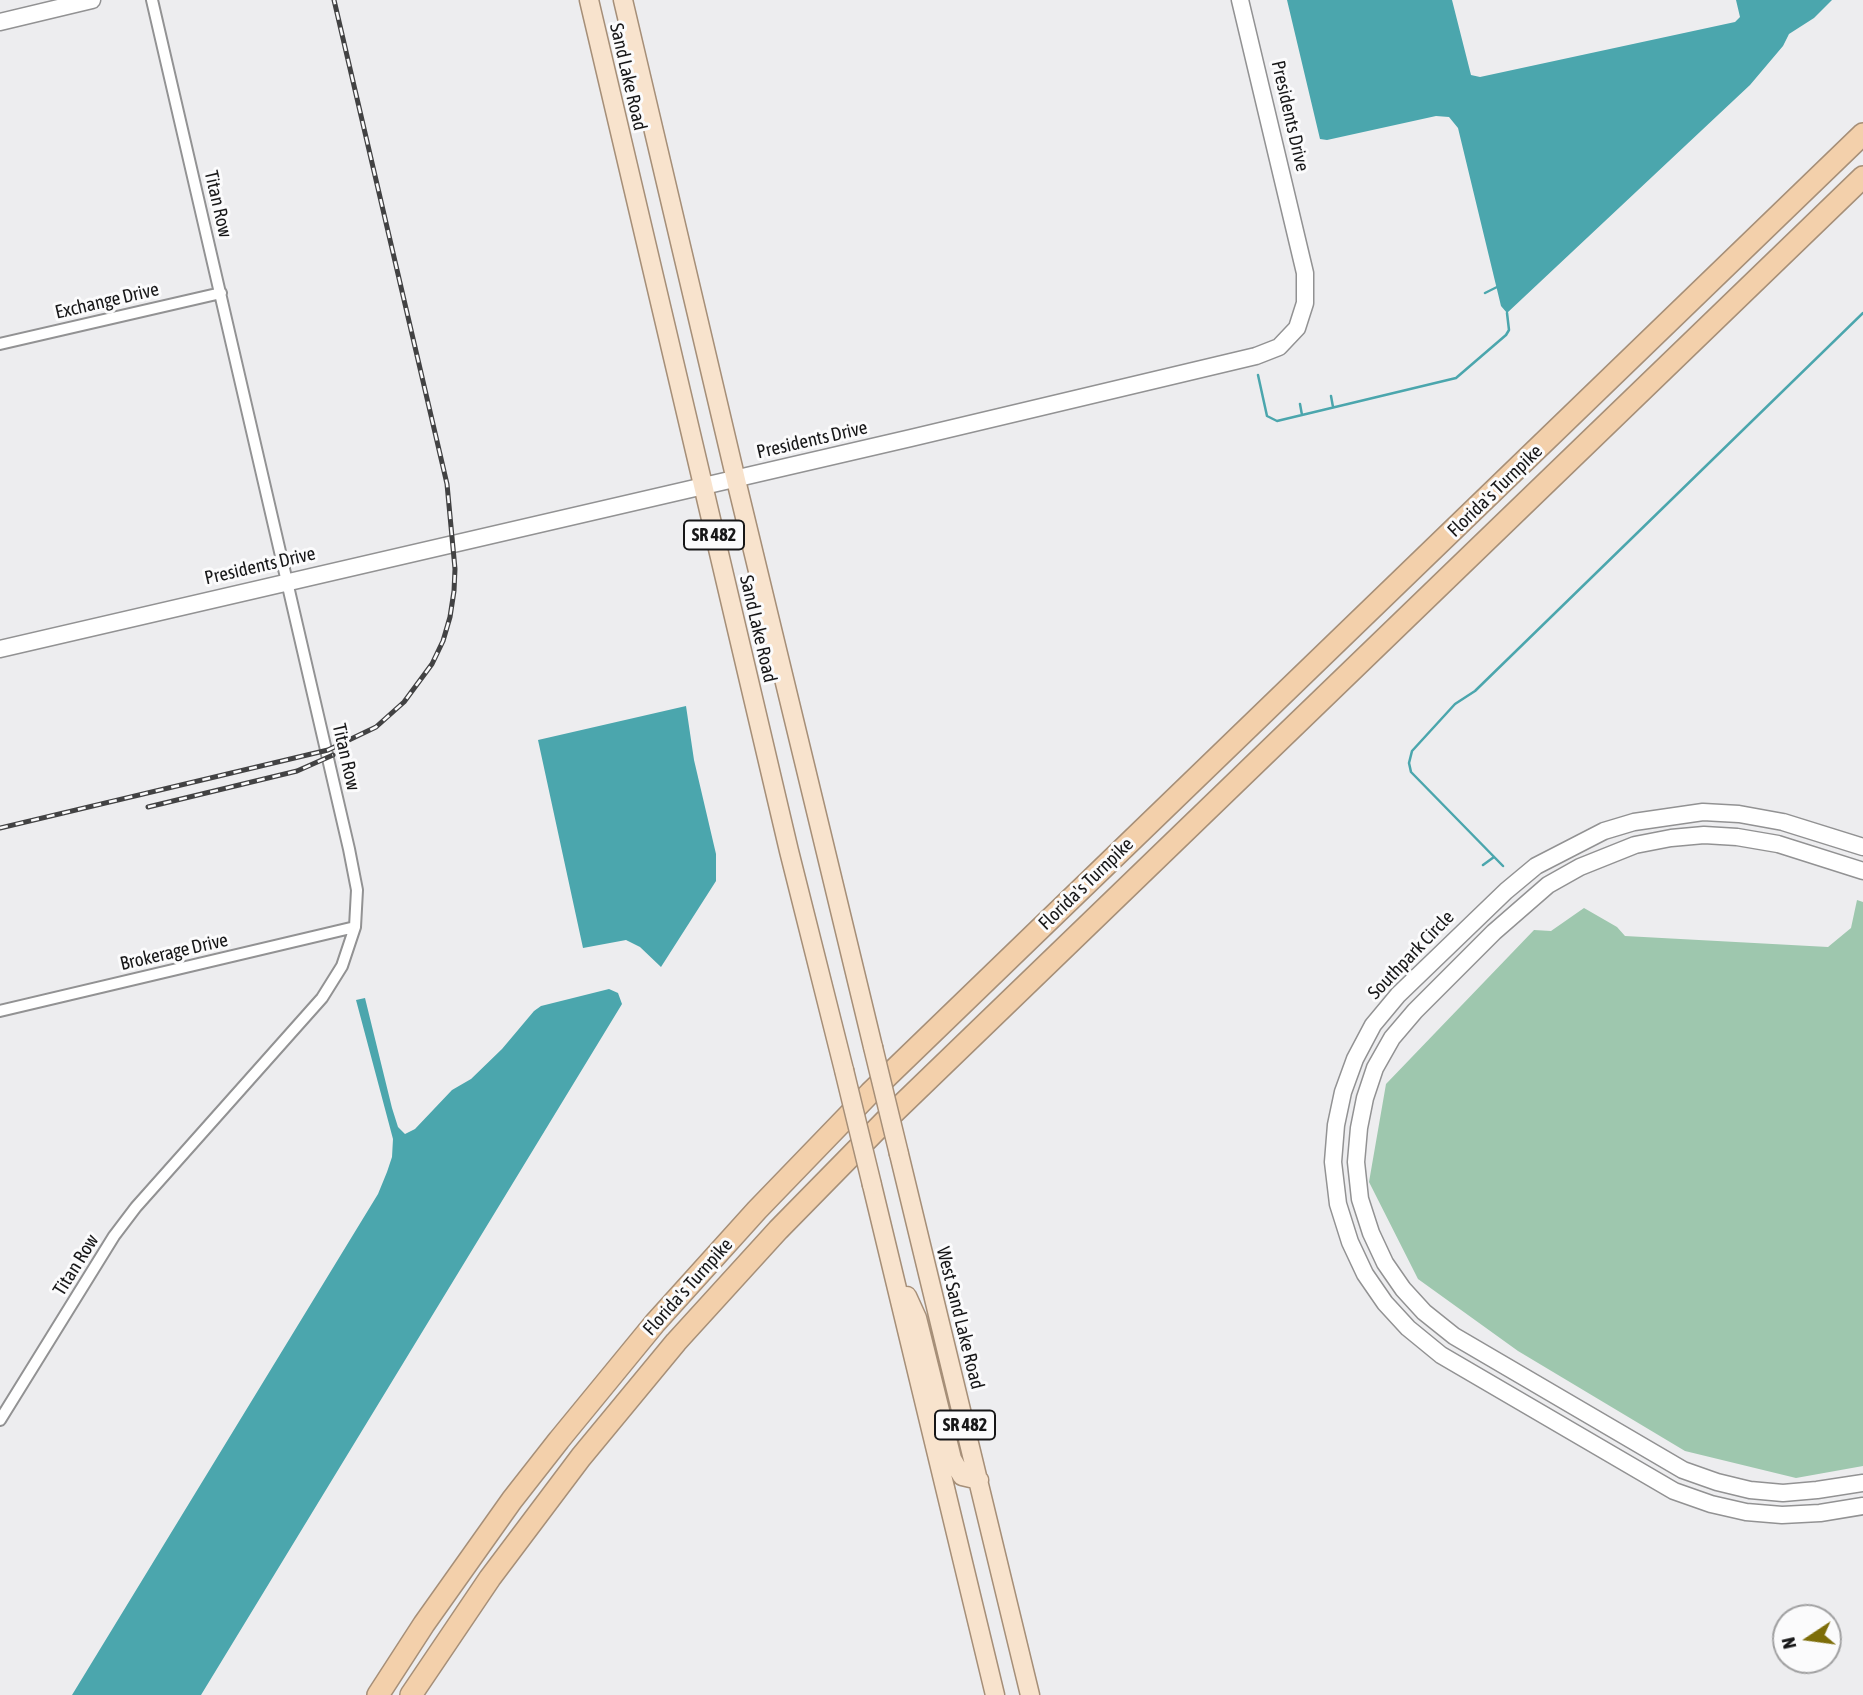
<!DOCTYPE html>
<html>
<head>
<meta charset="utf-8">
<style>
  body { margin:0 }
  #map { position:relative; width:1863px; height:1695px; overflow:hidden; background:#ededef; font-family:"Asap Condensed",sans-serif }
  canvas { display:block }
  .north { position:absolute; left:1772px; top:1604px; width:70px; height:70px; box-sizing:border-box; background:#fbfbfc; border:2px solid #a0a0a1; border-radius:50%; rotate:257deg; font-size:19px; font-weight:700; line-height:28px; text-align:center; color:#171718 }
  .north::after { content:''; display:block; margin:auto; width:24px; height:32px; background:#7d6d09; clip-path:polygon(50% 0,100% 100%,50% 72%,0 100%) }
</style>
</head>
<body>
<div id="map">
<canvas width="1863" height="1695"></canvas>
<div class="north">N</div>
</div>
<script>
const c = document.querySelector('canvas').getContext('2d');
c.lineJoin = 'round';
function fillPath(path, color) { c.fillStyle = color; c.fill(path, 'evenodd'); }
const poly = rows => new Path2D(rows.map(r => 'M' + r).join(''));
function stroke(path, color, width, dash) { c.strokeStyle = color; c.lineWidth = width; c.lineCap = dash ? 'butt' : 'round'; c.setLineDash(dash || []); c.stroke(path); }
function write(font, color, halo, rows, align = 'center') {
  c.font = font + ' "Asap Condensed",sans-serif'; c.lineWidth = 6; c.setLineDash([]); c.textBaseline = 'middle'; c.strokeStyle = halo; c.fillStyle = color; for (const [text, x, y, turn = 0] of rows) {
    c.save(); c.translate(x, y); c.rotate((+turn || 0) * Math.PI / 180); c.textAlign = isNaN(turn) ? turn : align; if (halo) c.strokeText(text, 0, 0); c.fillText(text, 0, 0); c.restore();
  }
}
fillPath(poly([
  [1857,900,1863,902,1863,1466,1796,1478,1685,1451,1518,1351,1418,1279,1369,1182,1386,1084,1534,930,1551,931,1584,908,1617,927,1625,936,1828,947,1851,928]
]), '#9ec7ae');
fillPath(poly([
  [1287,0,1452,0,1471,75,1480,77,1735,22,1740,17,1736,0,1832,0,1814,18,1789,34,1783,46,1750,85,1507,313,1501,306,1458,128,1449,117,1436,116,1327,140,1320,139],
  [686,706,694,760,716,854,716,881,661,967,640,947,626,940,583,948,538,740],
  [609,989,618,993,622,1004,201,1695,72,1695,378,1194,387,1172,392,1157,393,1139,356,1000,365,998,392,1108,398,1127,405,1134,415,1129,452,1090,471,1079,502,1049,534,1011,541,1006]
]), '#4ba6ad');
stroke(poly([
  [1485,293,1497,287],
  [1258,375,1267,416,1277,421,1456,378,1506,335,1509,330,1507,313],
  [1331,396,1333,407],
  [1300,404,1302,415],
  [1483,865,1494,857],
  [1503,866,1411,772,1409,763,1412,751,1455,704,1475,691,1863,313]
]), '#4ba6ad', 2.5);
const street = poly([
  [0,344,221,293],
  [0,1011,355,927],
  [0,1420,114,1236,136,1207,322,998,342,966,355,927,357,890,349,849,152,0]
]);
const secondary = poly([
  [0,22,92,0],
  [0,649,911,438,1256,356,1279,347,1297,328,1305,303,1305,273,1240,0],
  [1863,847,1783,822,1739,814,1703,812,1634,822,1604,831,1536,866,1506,891,1398,995,1373,1025,1355,1059,1343,1092,1336,1125,1333,1162,1338,1204,1350,1242,1365,1274,1385,1303,1408,1328,1441,1355,1674,1491,1711,1504,1746,1512,1782,1515,1820,1513,1863,1506],
  [1863,871,1778,844,1737,837,1704,835,1671,838,1635,845,1580,867,1548,885,1494,932,1415,1011,1392,1038,1375,1068,1365,1098,1359,1128,1356,1162,1360,1199,1371,1233,1385,1263,1403,1289,1424,1312,1454,1336,1683,1470,1717,1482,1750,1490,1783,1493,1817,1490,1863,1483]
]);
const primary = poly([
  [589,0,789,851,844,1070],
  [623,0,736,480,873,1047],
  [899,1154,1030,1695],
  [872,1185,995,1695],
  [907,1296,917,1318,952,1459,962,1476,979,1480]
]);
const highway = poly([
  [378,1695,424,1624,512,1500,559,1440,655,1323,757,1210,870,1093,1863,134],
  [411,1695,490,1578,581,1457,676,1342,778,1230,886,1120,1863,177]
]);
stroke(street, '#929293', 14);
stroke(secondary, '#929293', 19);
stroke(primary, '#a68f78', 21);
stroke(highway, '#a68f78', 24);
stroke(street, '#fff', 10);
stroke(secondary, '#fff', 16);
stroke(primary, '#f8e3cd', 18);
stroke(highway, '#f3d0ab', 21);
const rail = poly([
  [148,807,297,771,333,755],
  [0,828,328,750,376,727,404,702,432,664,443,641,450,617,454,591,455,569,447,484,334,0]
]);
stroke(rail, '#424243', 5);
stroke(rail, '#fbfbfc', 2.5, [8]);
const primaryBridge = poly([
  [873,1047,899,1154],
  [844,1070,872,1185]
]);
stroke(primaryBridge, '#a68f78', 21, []);
stroke(primaryBridge, '#f8e3cd', 18);
for (const [x, y, w] of [
  [714,535,60],
  [965,1425,60]
]) { const box = new Path2D(); box.roundRect(x - w / 2, y - 14.5, w, 29, 5); c.fillStyle = '#fbfbfc'; c.fill(box); stroke(box, '#171718', 2); }
write('bold 18px', '#171718', null, [
  ["SR 482",714,535],
  ["SR 482",965,1425]
]);
write('19px', '#171718', '#fbfbfc', [
  ["Sand Lake Road",628,77,77],
  ["Presidents Drive",1290,116,77],
  ["Titan Row",218,204,77],
  ["Exchange Drive",107,301,-13],
  ["Presidents Drive",812,440,-13],
  ["Florida's Turnpike",1495,491,-44],
  ["Presidents Drive",260,566,-13],
  ["Sand Lake Road",758,629,77],
  ["Titan Row",346,757,77],
  ["Florida's Turnpike",1086,884,-44],
  ["Brokerage Drive",174,952,-13],
  ["Southpark Circle",1411,955,-46],
  ["Titan Row",76,1265,-58],
  ["Florida's Turnpike",688,1287,-48],
  ["West Sand Lake Road",960,1318,76]
]);
</script>
</body>
</html>
